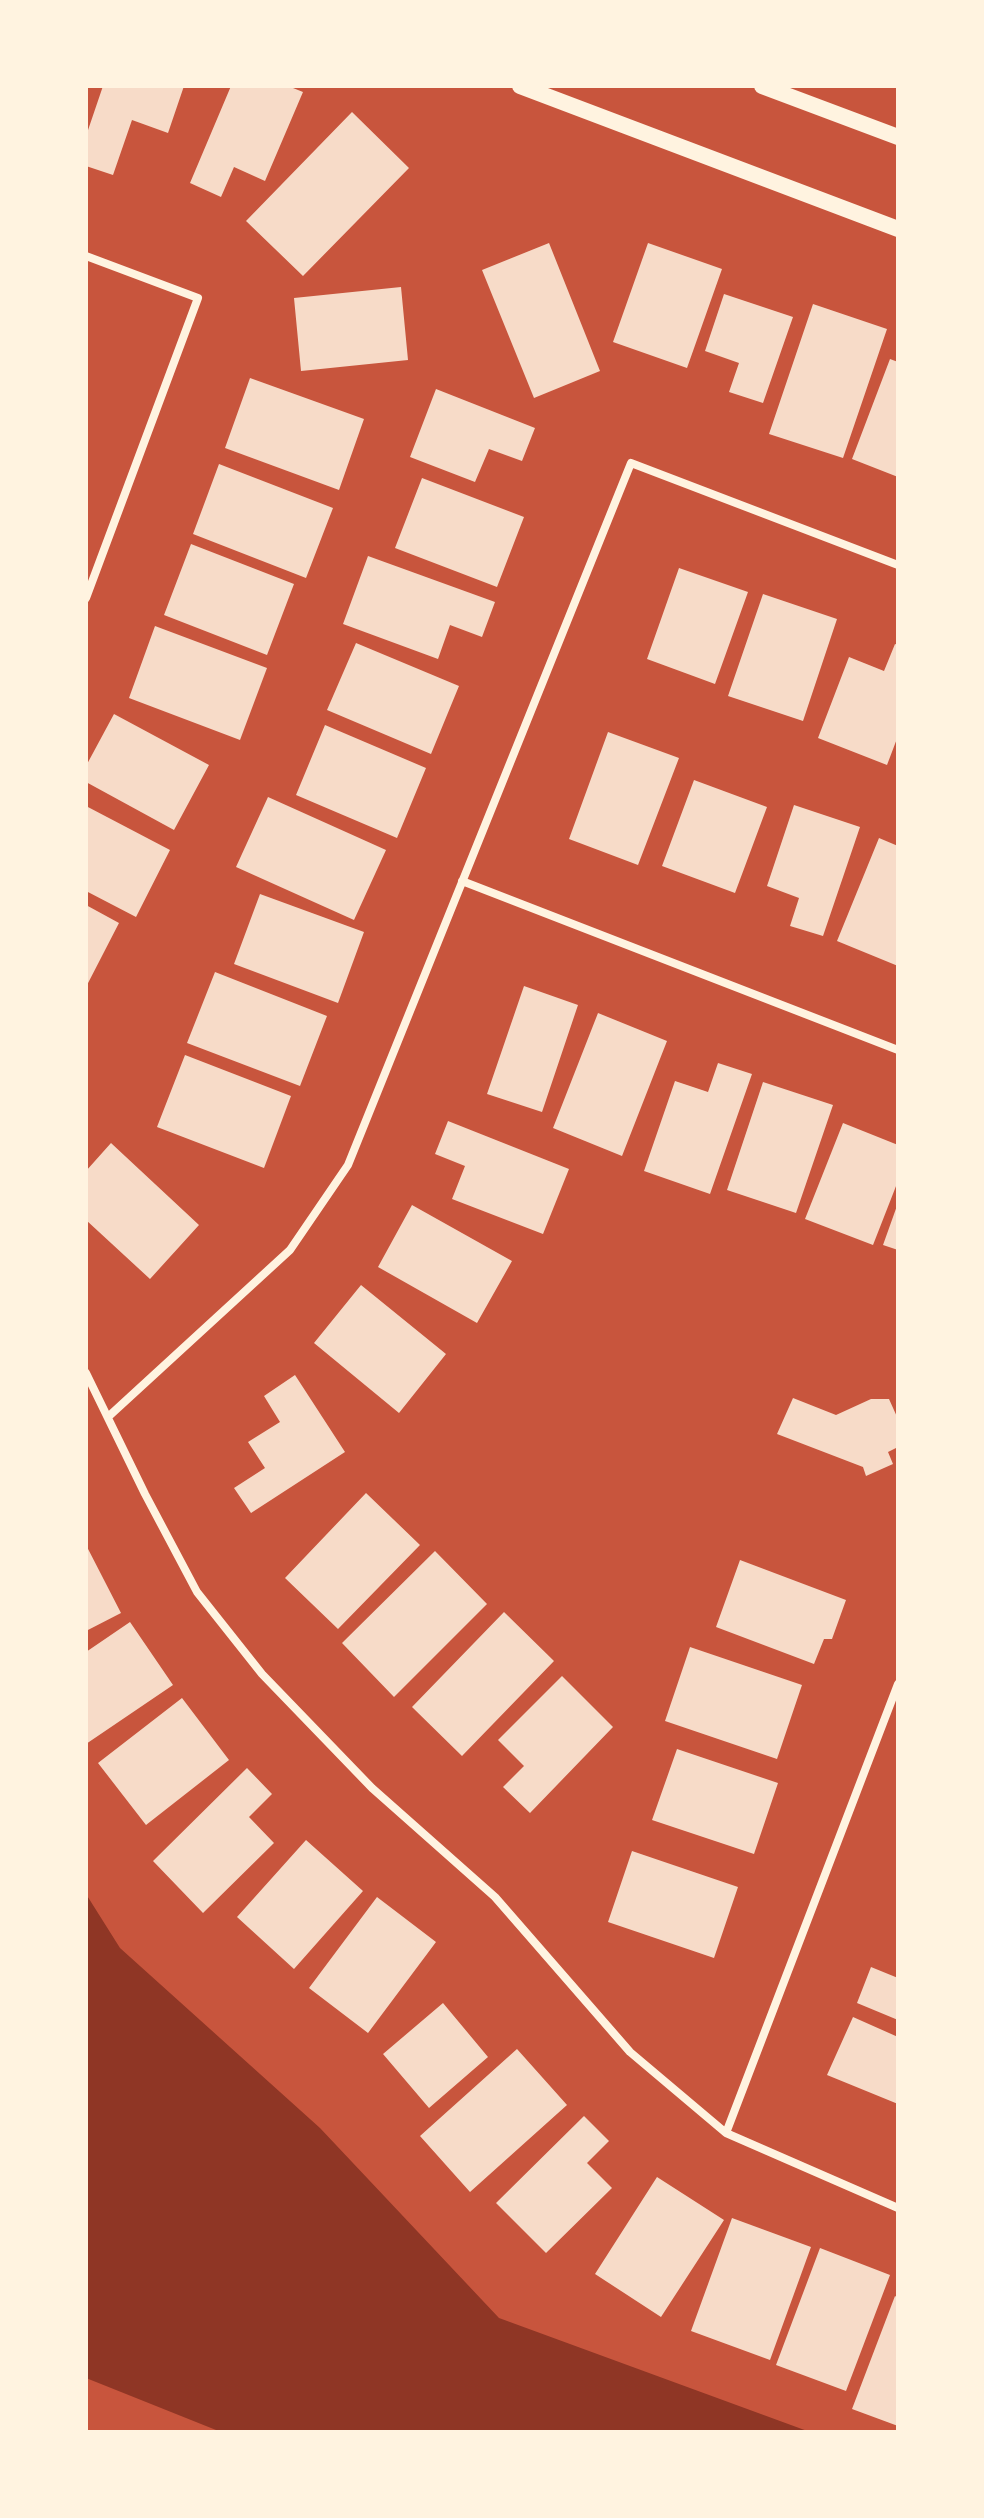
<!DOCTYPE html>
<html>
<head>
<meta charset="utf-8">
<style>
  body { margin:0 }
  #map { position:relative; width:984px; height:2518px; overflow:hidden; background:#c8553d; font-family:"Noto Sans",sans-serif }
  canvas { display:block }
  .frame { position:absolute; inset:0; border:88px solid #fff3e0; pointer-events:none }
</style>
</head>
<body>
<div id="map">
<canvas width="984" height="2518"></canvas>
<div class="frame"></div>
</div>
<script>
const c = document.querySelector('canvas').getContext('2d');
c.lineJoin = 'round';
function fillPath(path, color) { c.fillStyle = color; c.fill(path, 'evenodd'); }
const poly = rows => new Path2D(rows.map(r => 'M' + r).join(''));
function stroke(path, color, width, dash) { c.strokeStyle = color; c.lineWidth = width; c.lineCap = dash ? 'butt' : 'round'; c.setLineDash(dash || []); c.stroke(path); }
fillPath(poly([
  [86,1894,120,1948,320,2128,499,2318,810,2432,221,2432,86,2378]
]), '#8f3625');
fillPath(poly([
  [103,86,184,86,168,133,132,120,113,175,86,166,86,136],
  [231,86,288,86,303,92,265,181,234,167,221,197,190,183],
  [352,112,409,168,303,276,246,221],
  [549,243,600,371,534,398,482,270],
  [648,243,722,269,687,368,613,342],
  [401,287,408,360,301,371,294,298],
  [724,294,793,317,763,403,729,392,739,363,705,351],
  [813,304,887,329,843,458,769,434],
  [890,359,898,362,898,477,852,459],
  [250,378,364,419,339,490,225,448],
  [436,389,535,428,522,461,489,449,475,482,410,457],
  [219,464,333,508,306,578,193,534],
  [422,478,524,517,497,587,395,548],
  [191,544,294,584,267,655,164,615],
  [368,556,495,602,482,637,450,625,438,659,343,624],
  [679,568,748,592,715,684,647,659],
  [763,594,837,619,803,721,728,696],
  [155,626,267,668,240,740,129,698],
  [356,643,459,686,431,754,327,710],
  [895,644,898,645,898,736,887,765,818,738,849,657,884,671],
  [114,714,209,765,174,830,86,782,86,766],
  [325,725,426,768,397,838,296,795],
  [608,732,679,758,638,865,569,839],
  [694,780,767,807,735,893,662,866],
  [268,797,386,850,354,920,236,867],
  [794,805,860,827,823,936,790,926,799,898,767,886],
  [86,806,170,850,136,917,86,891],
  [879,838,898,846,898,966,837,941],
  [260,894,364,932,338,1003,234,964],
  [86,905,119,923,86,987],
  [215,972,327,1016,300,1086,187,1043],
  [524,986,578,1005,542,1112,487,1094],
  [598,1013,667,1041,622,1156,553,1128],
  [185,1055,291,1096,264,1168,157,1127],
  [718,1063,752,1074,710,1194,644,1171,675,1081,708,1092],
  [763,1082,833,1105,796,1213,727,1190],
  [448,1121,569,1169,543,1234,452,1199,465,1166,435,1154],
  [843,1123,898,1145,898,1181,873,1245,805,1219],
  [111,1143,199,1225,150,1279,86,1220,86,1171],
  [898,1203,898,1250,883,1245],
  [412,1205,512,1261,477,1323,378,1267],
  [361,1285,446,1354,399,1413,314,1343],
  [295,1375,345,1452,251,1513,234,1488,265,1468,248,1442,280,1422,264,1396],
  [793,1398,836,1415,871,1399,889,1399,898,1419,898,1447,888,1452,893,1464,866,1476,863,1467,777,1434],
  [366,1493,420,1545,338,1629,285,1578],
  [86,1545,121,1613,86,1631],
  [435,1551,487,1604,394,1697,342,1643],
  [740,1560,846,1600,832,1639,824,1639,814,1664,716,1627],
  [504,1612,554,1661,462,1756,412,1707],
  [130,1622,173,1685,86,1744,86,1652],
  [690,1647,802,1685,777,1759,665,1721],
  [562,1676,613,1727,530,1813,503,1787,524,1766,498,1740],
  [182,1698,229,1760,146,1825,98,1763],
  [677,1749,778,1783,754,1854,652,1820],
  [247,1768,272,1794,249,1817,274,1843,203,1913,153,1861],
  [306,1840,363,1891,294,1969,237,1917],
  [632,1851,738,1887,714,1958,608,1922],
  [377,1897,436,1942,368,2033,309,1988],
  [871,1967,898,1978,898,2020,857,2003],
  [443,2003,488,2057,429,2108,383,2054],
  [853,2017,898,2037,898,2104,827,2075],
  [517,2049,567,2105,470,2192,420,2136],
  [584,2116,609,2141,587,2163,612,2188,546,2253,496,2203],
  [657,2177,724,2220,661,2317,595,2274],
  [732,2218,811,2247,770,2360,691,2331],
  [820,2248,890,2275,846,2391,776,2365],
  [895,2296,898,2298,898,2426,852,2409]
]), '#f7dbc8');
stroke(poly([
  [86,256,198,298,86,598],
  [462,881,898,1050],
  [86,1373,145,1494,197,1592,262,1674,372,1788,495,1897,630,2052,726,2133,898,2208],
  [108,1417,290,1250,348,1165,631,463,898,565],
  [726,2133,898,1684]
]), '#fff3e0', 8);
stroke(poly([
  [520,86,898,229],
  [762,86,898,137]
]), '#fff3e0', 16);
</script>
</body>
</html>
